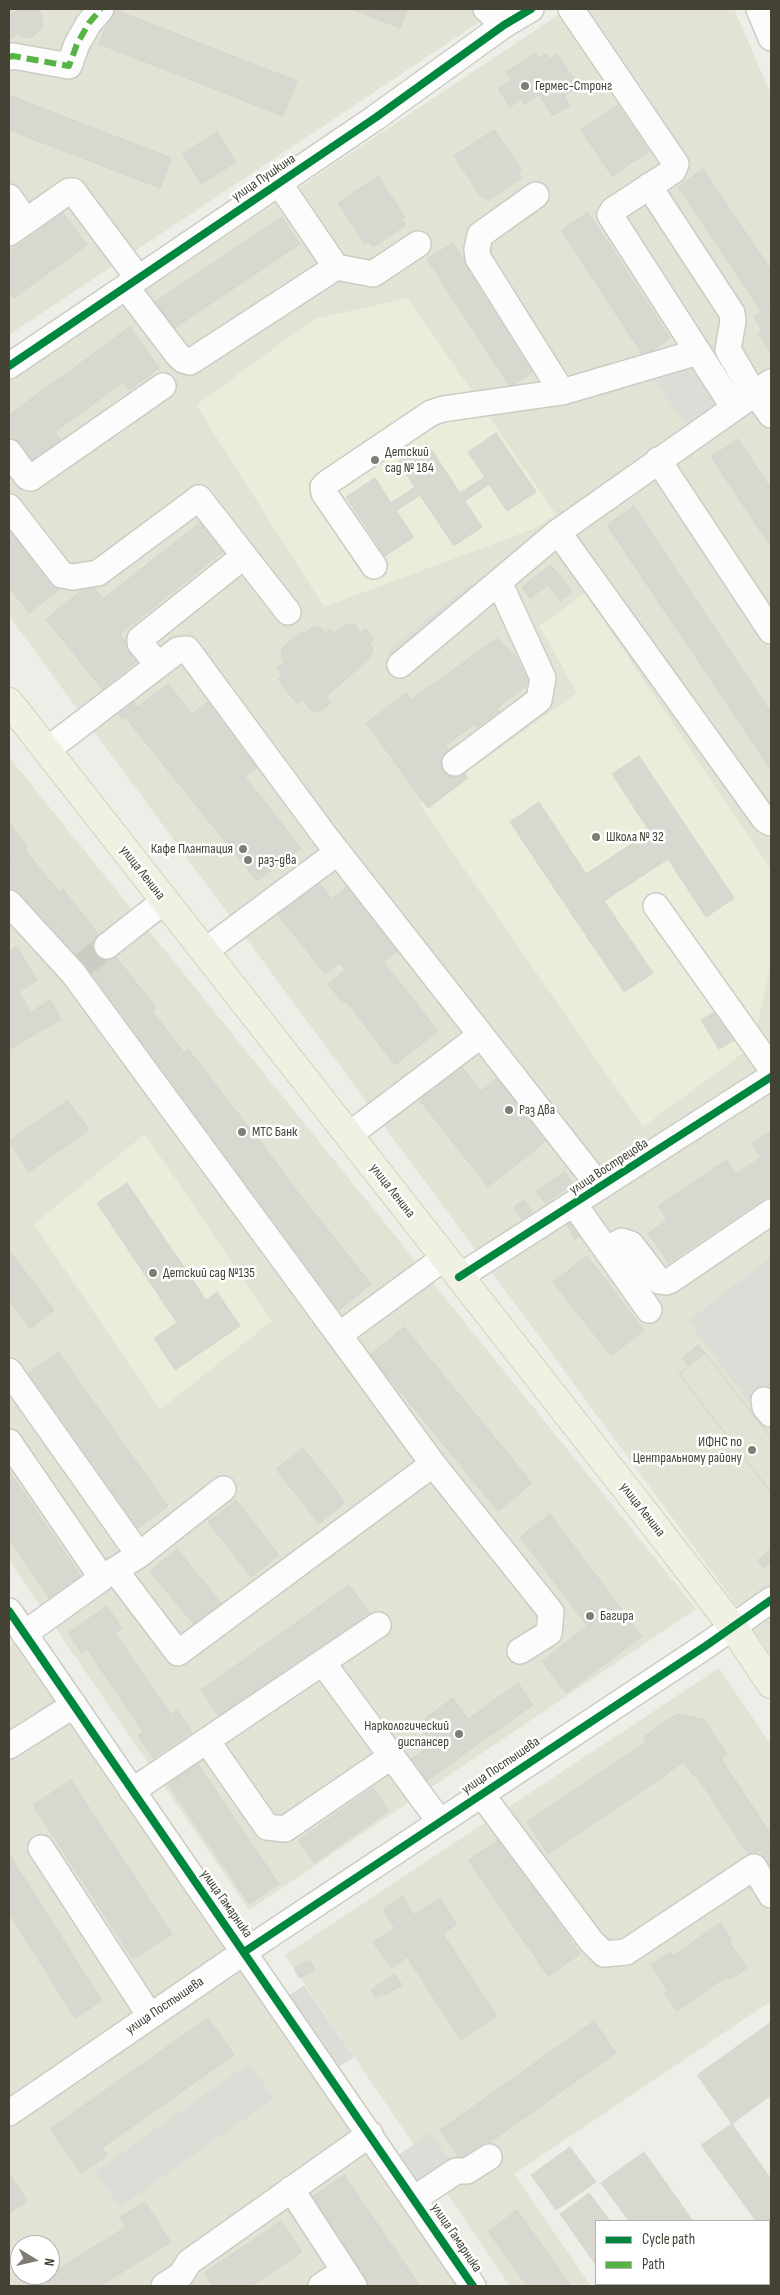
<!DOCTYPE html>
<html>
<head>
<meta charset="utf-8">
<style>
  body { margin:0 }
  #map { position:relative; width:780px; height:2295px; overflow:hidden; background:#eeeee8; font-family:"Sofia Sans Condensed",sans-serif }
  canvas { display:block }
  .frame { position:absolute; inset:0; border:10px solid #444235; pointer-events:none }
  .legend { position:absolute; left:595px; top:2220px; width:175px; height:65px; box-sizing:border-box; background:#fff; border:1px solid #b4b3ae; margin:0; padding:6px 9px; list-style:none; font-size:15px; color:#444235 }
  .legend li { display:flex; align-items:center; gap:10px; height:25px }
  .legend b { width:25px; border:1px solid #b4b3ae }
  .north { position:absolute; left:10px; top:2235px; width:50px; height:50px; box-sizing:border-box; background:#fff; border:1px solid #b4b3ae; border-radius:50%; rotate:99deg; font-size:14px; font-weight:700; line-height:20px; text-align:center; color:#444235 }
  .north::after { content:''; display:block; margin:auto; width:18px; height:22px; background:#807e74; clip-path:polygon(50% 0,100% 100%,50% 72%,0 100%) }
</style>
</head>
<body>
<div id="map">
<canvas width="780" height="2295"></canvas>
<div class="frame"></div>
<ul class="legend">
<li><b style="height:6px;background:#00873e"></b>Cycle path</li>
<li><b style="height:6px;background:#57b346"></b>Path</li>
</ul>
<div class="north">N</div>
</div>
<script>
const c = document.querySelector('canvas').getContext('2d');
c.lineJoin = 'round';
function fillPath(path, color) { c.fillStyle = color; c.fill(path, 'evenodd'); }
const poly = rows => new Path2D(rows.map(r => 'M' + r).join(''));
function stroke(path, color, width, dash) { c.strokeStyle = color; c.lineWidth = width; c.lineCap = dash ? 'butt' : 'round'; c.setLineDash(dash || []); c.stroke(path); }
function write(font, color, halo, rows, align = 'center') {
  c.font = font + ' "Sofia Sans Condensed",sans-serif'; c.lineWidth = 5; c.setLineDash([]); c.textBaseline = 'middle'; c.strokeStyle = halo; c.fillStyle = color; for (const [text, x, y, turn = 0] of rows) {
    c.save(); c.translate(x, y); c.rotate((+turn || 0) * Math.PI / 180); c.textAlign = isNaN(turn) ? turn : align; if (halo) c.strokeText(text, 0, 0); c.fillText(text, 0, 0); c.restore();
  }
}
fillPath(poly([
  [9,9,499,9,9,335],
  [567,9,734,9,771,94,771,1656,730,1596,9,616,9,381],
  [9,757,696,1609,249,1910,9,1560],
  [16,1642,464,2286,9,2286,9,1647],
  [20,2245,50,2245,50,2275,20,2275],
  [719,1668,771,1745,771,2001,514,2174,591,2286,510,2286,285,1955]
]), '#e2e2d5');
fillPath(poly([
  [408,298,556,514,534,529,324,607,196,405,314,319],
  [585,593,771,869,771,964,753,1046,643,1127,420,805,577,693,539,626],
  [145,1134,272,1321,160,1410,34,1224]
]), '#ececda');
fillPath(poly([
  [697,364,722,404,688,426,654,381],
  [471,583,488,605,405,674,387,652],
  [771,1257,771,1397,755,1410,688,1321],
  [304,1985,354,2057,337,2068,288,1996],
  [249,2063,274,2098,120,2207,95,2172],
  [431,2133,456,2171,418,2195,394,2158]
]), '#ddddd8');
const building = poly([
  [20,9,39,9,42,16,42,29,31,38,23,37,19,34,9,39,9,15,20,9],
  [113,9,297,81,283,116,99,44,113,9],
  [351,9,408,9,400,28,351,9],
  [535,53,539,58,546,54,550,59,557,54,579,86,564,96,570,105,553,116,539,95,524,104,521,99,510,107,498,89,512,80,506,72,535,53],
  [9,95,171,158,160,188,9,130,9,95],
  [618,105,649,151,612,176,581,130,618,105],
  [494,130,522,170,518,172,522,178,487,201,483,195,481,197,454,156,494,130],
  [217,132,236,162,201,184,182,154,217,132],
  [703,169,771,270,771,305,762,312,678,187,703,169],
  [378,176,405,217,402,219,406,225,373,247,369,242,365,244,338,203,378,176],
  [588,212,670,338,644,357,561,230,588,212],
  [63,213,87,245,14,298,9,290,9,252,63,213],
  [282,217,300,244,173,329,155,302,282,217],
  [453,243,536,370,510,387,427,259,453,243],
  [771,305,771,353,758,333,762,331,754,317,771,305],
  [130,327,159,368,129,390,123,382,55,432,60,440,30,462,9,432,9,415,130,327],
  [496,433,536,492,507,511,489,484,465,501,482,527,454,546,420,495,396,511,414,537,385,556,346,497,375,478,391,503,415,487,398,462,427,443,460,493,485,477,468,452,496,433],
  [738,439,771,489,771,547,711,457,738,439],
  [634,506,771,713,771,770,607,525,634,506],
  [202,521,225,550,120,634,140,659,102,689,46,619,91,583,103,599,202,521],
  [9,523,60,589,29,613,9,587,9,523],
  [551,565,572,592,560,601,548,585,530,598,522,587,551,565],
  [348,624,354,624,360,633,366,629,373,640,370,643,373,649,370,658,326,697,331,703,319,712,312,711,302,699,297,704,278,679,282,676,277,668,284,662,281,657,283,647,303,631,305,633,313,627,321,628,325,633,330,629,334,633,348,624],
  [497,638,514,654,530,683,497,708,499,711,477,727,475,724,445,746,468,778,428,808,366,723,406,693,411,700,497,638],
  [168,684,192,714,216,695,264,763,245,777,301,848,257,881,125,717,168,684],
  [132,700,138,707,122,719,117,712,132,700],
  [639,756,734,898,706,917,668,859,604,901,653,973,624,992,510,822,539,802,586,874,650,832,612,774,639,756],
  [9,822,28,848,9,863,9,822],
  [25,850,59,892,27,918,9,895,9,863,25,850],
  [310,871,332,899,355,880,402,947,384,962,382,960,359,977,345,959,325,974,268,902,310,871],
  [63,889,156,1008,129,1029,36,911,63,889],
  [17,946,37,980,19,992,31,1012,50,1000,61,1019,9,1050,9,951,17,946],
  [345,959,359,977,382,960,438,1031,395,1065,346,1001,343,1003,328,984,345,970,339,963,345,959],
  [718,1010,736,1039,719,1049,701,1020,718,1010],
  [153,1012,183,1051,152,1076,121,1038,153,1012],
  [188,1049,285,1174,250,1202,153,1077,188,1049],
  [456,1059,481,1091,501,1075,551,1137,488,1187,414,1093,456,1059],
  [68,1100,89,1130,29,1172,9,1141,68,1100],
  [771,1131,771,1173,752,1143,771,1131],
  [760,1158,771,1175,771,1194,668,1263,648,1233,667,1220,658,1206,726,1160,736,1174,760,1158],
  [565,1172,573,1184,545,1203,536,1191,565,1172],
  [285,1176,371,1284,338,1311,251,1203,285,1176],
  [127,1183,206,1300,217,1292,240,1326,175,1370,154,1338,177,1323,97,1203,127,1183],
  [524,1200,532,1211,522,1219,514,1207,524,1200],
  [579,1217,587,1232,575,1239,567,1224,579,1217],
  [9,1250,54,1310,30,1329,9,1300,9,1250],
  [587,1256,644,1330,611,1356,553,1282,587,1256],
  [404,1327,532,1483,498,1511,370,1355,404,1327],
  [698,1345,705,1353,689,1366,682,1358,698,1345],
  [58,1352,168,1506,136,1529,26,1375,58,1352],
  [705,1353,771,1438,771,1492,679,1374,705,1353],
  [705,1353,771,1438,771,1492,679,1374,705,1353],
  [303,1448,345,1502,319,1524,276,1469,303,1448],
  [9,1471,82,1578,50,1599,9,1539,9,1471],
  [236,1500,279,1555,251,1577,208,1522,236,1500],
  [550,1514,642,1636,566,1693,542,1661,587,1626,520,1537,550,1514],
  [177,1549,222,1604,195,1626,150,1571,177,1549],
  [770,1550,771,1563,764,1568,758,1560,770,1550],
  [349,1585,371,1615,222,1720,201,1690,349,1585],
  [107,1606,122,1629,115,1633,171,1715,177,1710,192,1732,153,1758,138,1736,143,1732,87,1649,82,1653,68,1633,107,1606],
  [518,1683,533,1705,425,1782,410,1760,432,1744,418,1723,453,1698,468,1719,518,1683],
  [677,1714,704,1720,727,1754,694,1776,684,1762,667,1773,643,1737,677,1714],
  [646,1742,667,1774,548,1854,527,1822,646,1742],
  [721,1759,771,1834,771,1843,750,1857,696,1775,721,1759],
  [198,1764,279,1884,249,1904,168,1784,198,1764],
  [71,1780,172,1934,133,1959,33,1805,71,1780],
  [373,1788,389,1811,314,1863,298,1840,373,1788],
  [501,1838,580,1954,548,1976,468,1860,501,1838],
  [771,1844,771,1868,761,1851,771,1844],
  [11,1857,102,2001,75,2018,9,1913,9,1859,11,1857],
  [402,1896,414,1915,440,1898,457,1924,443,1934,497,2016,461,2040,407,1957,391,1968,373,1942,395,1928,383,1909,402,1896],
  [720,1923,732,1940,729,1942,747,1968,730,1980,727,1976,677,2011,664,1993,668,1990,651,1965,670,1952,673,1956,720,1923],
  [310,1960,315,1970,299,1978,294,1968,310,1960],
  [395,1974,402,1985,383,1996,382,1994,375,1998,371,1990,395,1974],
  [208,2018,234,2055,102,2148,107,2155,81,2173,50,2129,208,2018],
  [594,2021,616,2053,462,2162,440,2130,594,2021],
  [771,2022,771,2095,732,2124,697,2075,771,2022],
  [732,2124,771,2179,771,2243,769,2239,769,2221,756,2221,701,2145,732,2124],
  [570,2147,596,2182,556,2210,531,2175,570,2147],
  [644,2152,693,2221,629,2221,601,2183,644,2152],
  [9,2173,27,2201,9,2214,9,2173],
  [344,2175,420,2286,368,2286,309,2199,344,2175],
  [589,2193,610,2221,596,2221,596,2265,560,2214,589,2193],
  [145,2202,171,2242,100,2286,39,2286,34,2278,39,2275,50,2275,50,2268,57,2264,60,2268,126,2227,120,2217,145,2202],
  [517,2210,571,2286,527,2286,488,2231,517,2210],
  [281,2221,302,2252,251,2286,213,2286,204,2273,281,2221],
  [610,2284,632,2284,628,2286,612,2286,610,2284],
  [674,2284,738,2284,740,2286,675,2286,674,2284]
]);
fillPath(building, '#d8d7d0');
stroke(building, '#d6d6ce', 1);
stroke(poly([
  [80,967,107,946]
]), '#ccccc4', 25, [25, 12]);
const minor = poly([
  [486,9,504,25],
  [571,9,676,164,673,171,613,210,610,215,734,408],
  [759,9,771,38],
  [9,57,13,56,69,66,77,44,89,23,101,9],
  [279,183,336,267],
  [649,186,732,313,733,321,728,350,747,382,771,415],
  [536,195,480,235,477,249,478,258,562,392,698,352],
  [9,197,26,221],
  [9,233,69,191,73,191,138,278],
  [126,287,177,354,183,360,190,362,336,267,373,274,418,244],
  [9,366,375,118,504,25,531,9],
  [771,382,558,532,765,820,771,823],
  [9,452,27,477,31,478,163,386],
  [658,460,771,631],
  [9,507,62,575,73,577,98,573,199,498,288,612],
  [374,566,324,493,323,487,327,483,431,413,443,409,562,392],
  [158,665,140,643,140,639,244,556],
  [400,665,558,532],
  [47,750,178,650,187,649,325,836,600,1187],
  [455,763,539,700,543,678,499,582],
  [9,903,73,973,339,1335,444,1258],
  [656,906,771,1068],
  [107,946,164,901],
  [205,951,338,852],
  [349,1135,481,1035],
  [574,1204,649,1310],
  [607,1249,622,1241,631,1244,659,1281,666,1282,671,1280,771,1212],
  [459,1277,771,1077],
  [339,1335,433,1464,551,1612,549,1633,520,1651],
  [9,1371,139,1555,102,1578],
  [764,1400,765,1407,771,1414],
  [9,1442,102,1578,24,1634],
  [139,1555,223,1489],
  [115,1570,178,1653,433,1464],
  [9,1611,473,2286],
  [323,1663,440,1822],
  [207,1741,267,1827,285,1829,392,1756],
  [9,1746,74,1705],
  [132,1791,378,1625],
  [482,1795,591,1941,604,1954,626,1952,754,1867,771,1895],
  [41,1848,150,2016],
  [9,2113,244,1952,707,1645,771,1600],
  [291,2189,354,2286],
  [414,2199,456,2171,467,2171,489,2157],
  [164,2286,181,2275,189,2262,370,2134],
  [321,2286,344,2271]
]);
const major = poly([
  [9,702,638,1504,733,1627,771,1684]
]);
stroke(minor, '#ccccc5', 28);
stroke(major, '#d0d0b6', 30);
stroke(minor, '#fcfcfc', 25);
stroke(major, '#f0f0e3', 28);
stroke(poly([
  [9,57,13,56,69,66,77,44,89,23,101,9]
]), '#57b346', 6, [12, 6]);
stroke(poly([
  [9,366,375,118,504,25,531,9],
  [459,1277,771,1077],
  [9,1611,473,2286],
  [244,1952,707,1645,771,1600]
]), '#00873e', 8);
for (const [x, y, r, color] of [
  [525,86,5,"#807e74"],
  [375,460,5,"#807e74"],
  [596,837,5,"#807e74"],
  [243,849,5,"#807e74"],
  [248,860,5,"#807e74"],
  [509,1110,5,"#807e74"],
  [242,1132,5,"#807e74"],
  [153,1273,5,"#807e74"],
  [752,1450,5,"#807e74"],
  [590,1616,5,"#807e74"],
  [459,1734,5,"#807e74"]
]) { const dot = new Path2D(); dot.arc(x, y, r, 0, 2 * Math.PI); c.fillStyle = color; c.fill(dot); stroke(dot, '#fff', 2); }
write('14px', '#444235', '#fff', [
  ["Гермес-Стронг",535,86],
  ["Детский",385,452],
  ["сад № 184",385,468],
  ["Школа № 32",606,837],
  ["Кафе Плантация",233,849,"right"],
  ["раз-два",258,860],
  ["Раз Два",519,1110],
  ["МТС Банк",252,1132],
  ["Детский сад №135",163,1273],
  ["ИФНС по",742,1442,"right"],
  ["Центральному району",742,1458,"right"],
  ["Багира",600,1616],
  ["Наркологический",449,1726,"right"],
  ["диспансер",449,1742,"right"]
], 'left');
write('14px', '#444235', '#fff', [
  ["улица Пушкина",264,178,-34],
  ["улица Ленина",142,873,52],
  ["улица Вострецова",609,1167,-33],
  ["улица Ленина",392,1191,52],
  ["улица Ленина",642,1510,52],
  ["улица Постышева",501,1766,-34],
  ["улица Гамарника",226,1904,55],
  ["улица Постышева",165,2006,-34],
  ["улица Гамарника",456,2238,56]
]);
</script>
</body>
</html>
